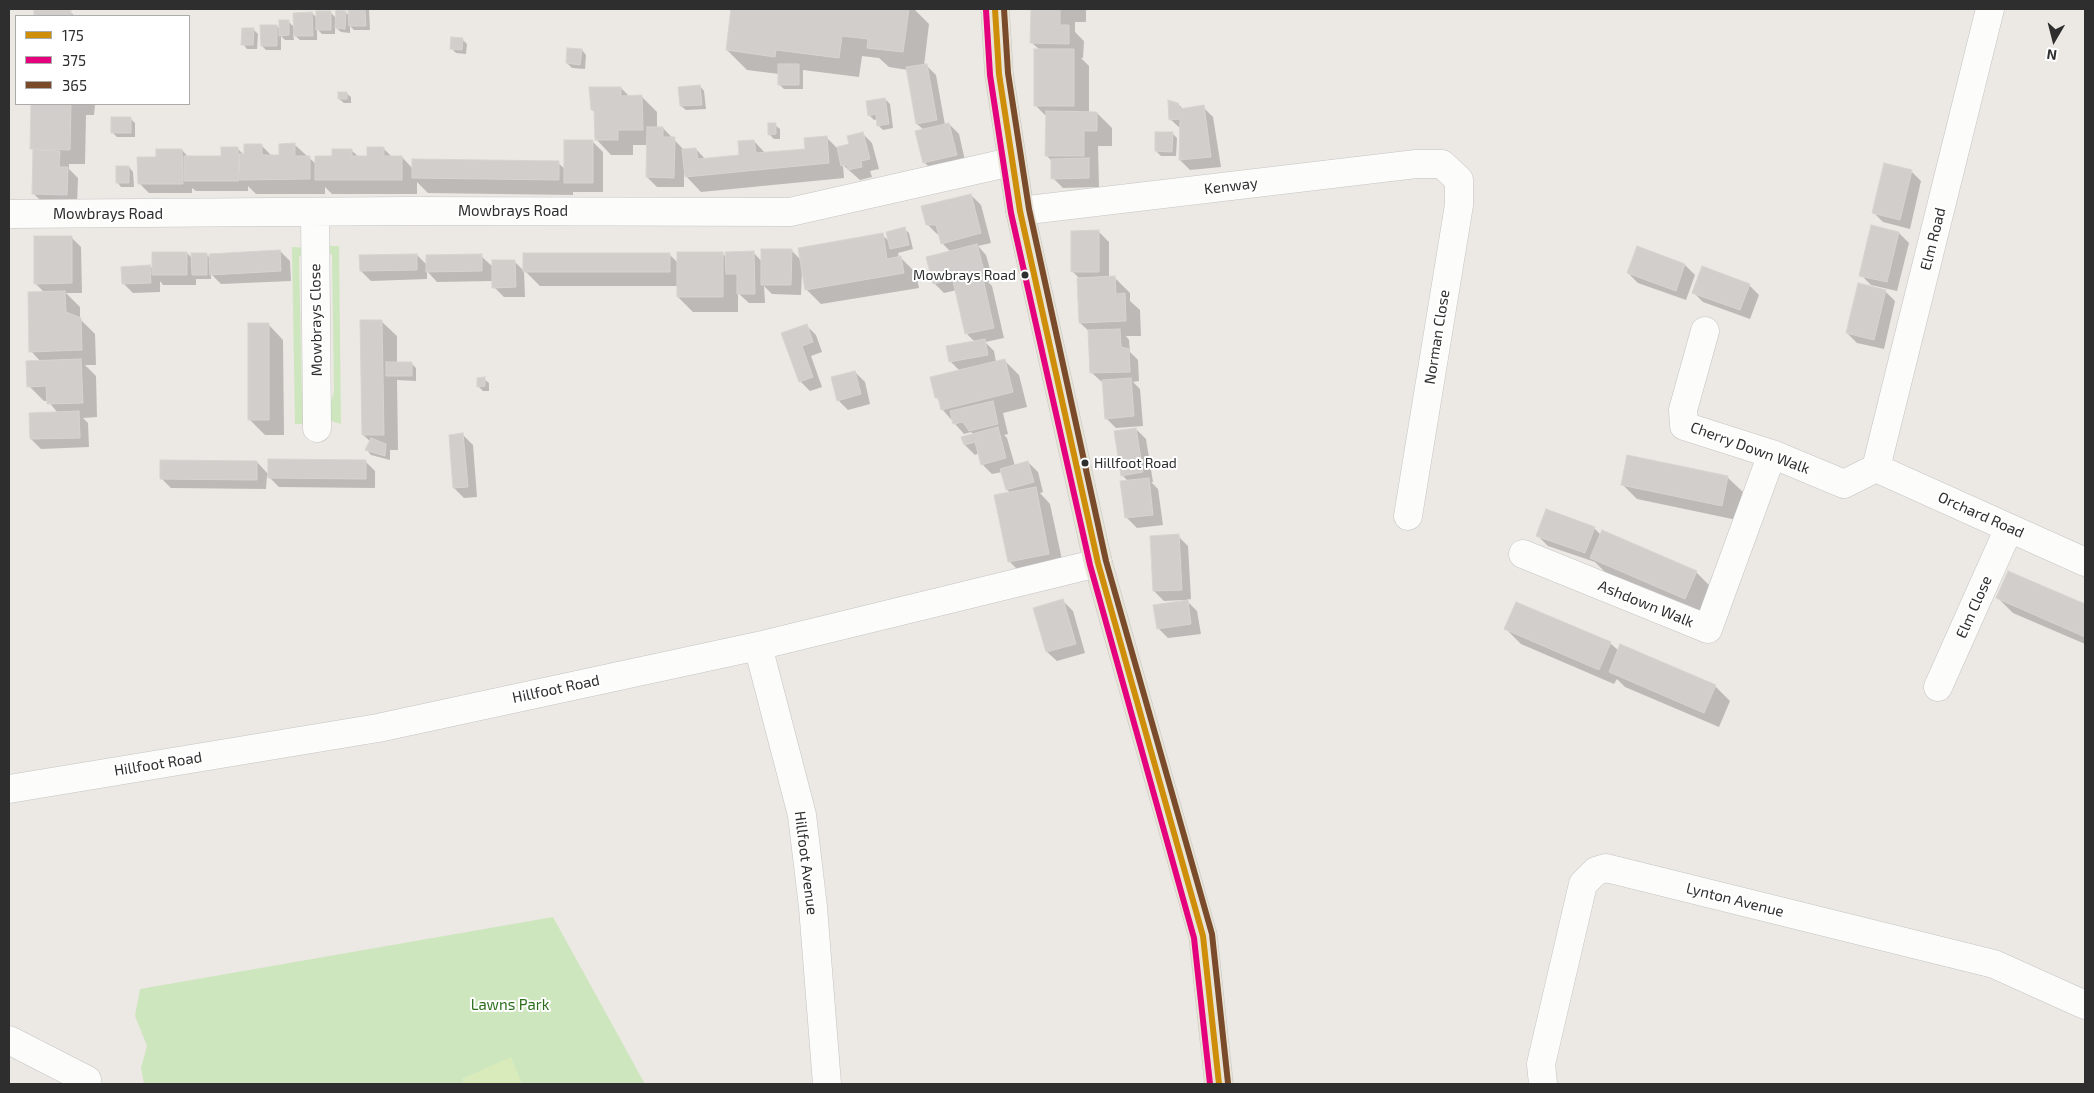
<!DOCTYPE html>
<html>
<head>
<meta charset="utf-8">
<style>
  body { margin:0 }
  #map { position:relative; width:2094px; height:1093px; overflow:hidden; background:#ece8e4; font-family:"Exo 2",sans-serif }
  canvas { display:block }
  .frame { position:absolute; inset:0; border:10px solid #2e2e2e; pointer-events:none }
  .legend { position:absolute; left:15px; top:15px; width:175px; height:90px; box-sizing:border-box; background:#fff; border:1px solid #ababab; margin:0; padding:6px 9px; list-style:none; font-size:15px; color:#2e2e2e }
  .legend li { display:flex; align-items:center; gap:10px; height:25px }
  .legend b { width:25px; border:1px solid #ababab }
  .north { position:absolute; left:2029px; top:15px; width:50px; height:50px; -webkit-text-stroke:4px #fff; paint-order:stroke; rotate:188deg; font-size:14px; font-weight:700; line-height:20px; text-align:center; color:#2e2e2e }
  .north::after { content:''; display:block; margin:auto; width:18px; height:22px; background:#2e2e2e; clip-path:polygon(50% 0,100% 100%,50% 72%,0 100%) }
</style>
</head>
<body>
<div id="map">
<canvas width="2094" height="1093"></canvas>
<div class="frame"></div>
<ul class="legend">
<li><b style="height:6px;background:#cf8e09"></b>175</li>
<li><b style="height:6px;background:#e5007d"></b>375</li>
<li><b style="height:6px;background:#7a4b2a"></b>365</li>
</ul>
<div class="north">N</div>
</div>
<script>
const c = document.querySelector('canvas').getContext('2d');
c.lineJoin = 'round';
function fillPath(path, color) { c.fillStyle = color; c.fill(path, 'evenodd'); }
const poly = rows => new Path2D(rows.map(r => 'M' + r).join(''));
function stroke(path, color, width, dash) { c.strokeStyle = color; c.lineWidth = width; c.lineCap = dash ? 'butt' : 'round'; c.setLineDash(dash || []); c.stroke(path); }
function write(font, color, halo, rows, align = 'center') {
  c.font = font + ' "Exo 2",sans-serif'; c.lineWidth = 4; c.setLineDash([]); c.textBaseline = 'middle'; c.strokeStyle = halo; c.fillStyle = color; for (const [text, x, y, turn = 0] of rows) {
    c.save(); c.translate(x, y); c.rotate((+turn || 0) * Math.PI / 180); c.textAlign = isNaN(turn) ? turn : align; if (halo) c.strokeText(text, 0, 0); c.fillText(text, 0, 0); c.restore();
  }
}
fillPath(poly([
  [324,246,339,246,341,424,334,422,326,417,334,392,332,255,324,249],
  [292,247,308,248,299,257,302,396,312,403,309,417,302,424,295,424],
  [553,917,645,1084,144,1084,141,1068,147,1046,135,1016,140,989]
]), '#cee6be');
fillPath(poly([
  [511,1057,522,1084,464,1084,462,1079]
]), '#d9eabb');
fillPath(poly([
  [45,9,66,9,66,12,70,12,75,16,35,16,35,12,47,12],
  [350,9,369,9,370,30,354,30,350,26,350,33,341,32,335,27,335,34,322,34,317,29,317,40,300,40,293,34,294,40,285,40,281,36,281,50,266,50,262,46,277,26,280,30,288,21,295,28,312,13,318,19,331,13,337,19,345,12,350,16],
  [733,9,914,9,929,24,924,66,926,65,936,75,945,125,949,124,959,134,966,165,934,172,924,162,924,130,917,124,908,70,889,67,879,58,862,56,859,77,803,70,803,89,784,89,779,84,779,74,747,70,727,50],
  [1032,9,1086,9,1086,22,1075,22,1075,32,1084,41,1083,58,1081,58,1089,66,1089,113,1097,113,1112,128,1112,146,1098,146,1099,187,1063,188,1053,178,1052,161,1046,155,1047,117,1035,105,1040,50,1032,43],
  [253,29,258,34,257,49,247,49,243,44],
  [462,39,467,44,466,54,456,53,451,48],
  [582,50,586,55,585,69,572,68,567,63],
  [700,86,704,91,706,109,686,110,681,106],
  [621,88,630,97,642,97,657,112,657,128,663,128,684,150,696,149,706,160,740,156,754,141,766,154,806,150,826,137,837,148,850,145,862,133,872,143,879,169,870,171,872,177,860,180,843,165,844,178,701,192,684,174,684,187,657,187,647,177,648,145,633,145,633,155,611,155,596,139,596,113,592,110],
  [346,93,351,97,351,103,344,103,339,99],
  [885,99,890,104,893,128,883,130,878,125,878,119,874,120,869,115],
  [32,104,95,105,94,115,86,115,85,164,69,164,69,169,78,178,77,204,43,203,33,193,35,151,31,148],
  [1178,104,1184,110,1203,107,1213,117,1221,167,1190,170,1180,160,1181,129,1170,119],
  [130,118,135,123,135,137,117,137,112,132],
  [775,125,780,129,780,139,774,139,769,134],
  [1172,133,1177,138,1176,156,1161,156,1156,151],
  [593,142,603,152,603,192,573,192,573,195,428,193,417,182,417,194,332,194,325,187,325,194,256,194,248,186,248,191,196,191,192,188,192,193,149,193,139,183,157,158,182,150,189,158,222,158,238,149,245,156,261,145,272,156,280,156,295,145,317,165,351,150,359,157,368,157,383,148,392,157,402,157,413,169,558,163,565,169],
  [129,167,133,172,134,187,121,187,117,182],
  [1911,171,1921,181,1910,229,1883,222,1873,212],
  [971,195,981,205,991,243,978,246,986,255,993,280,988,282,992,286,1004,338,985,342,994,351,996,362,1004,360,1019,375,1027,407,1003,413,1008,434,1004,435,1007,438,1015,466,1028,462,1038,472,1043,492,1040,493,1050,504,1064,569,1024,576,1009,561,1011,493,1007,490,1002,472,992,474,982,464,979,453,975,455,965,445,974,435,971,432,964,434,942,409,940,402,936,397,960,371,950,361,975,342,966,333,957,290,944,293,934,283,951,252,942,243,940,234,937,234,927,224],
  [1872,227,1899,233,1909,243,1897,291,1871,285,1861,275],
  [904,229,909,233,913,249,898,253,899,258,901,258,916,273,919,288,821,304,806,289,802,269,801,295,772,294,764,286,765,303,749,303,738,293,738,312,693,312,678,297,678,286,540,286,525,271,670,255,678,263,722,253,726,257,754,253,762,262,791,250,801,260,882,235,890,242],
  [1099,232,1109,242,1109,278,1115,278,1130,293,1130,301,1140,310,1141,336,1126,336,1129,340,1130,352,1138,360,1139,381,1133,382,1140,389,1143,426,1116,428,1106,418,1103,383,1092,373,1090,332,1080,323,1080,279,1072,271],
  [71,237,81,247,82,293,66,293,80,307,80,319,95,334,96,365,85,365,96,376,97,417,83,418,88,423,89,447,41,449,31,439,58,413,48,401,44,401,29,386,41,362,31,351,45,293,35,283],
  [280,251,290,261,291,281,221,284,211,274,211,279,196,279,196,285,163,285,160,281,160,292,133,293,123,283,150,266,153,270,187,253,193,259,206,254,210,258],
  [417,255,427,265,481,256,493,267,514,261,524,271,525,297,504,297,494,287,493,281,437,282,427,271,427,279,371,281,361,271],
  [1685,265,1695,275,1686,300,1638,283,1628,273],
  [1749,285,1759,295,1750,319,1703,302,1693,292],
  [1885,291,1895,301,1884,349,1857,343,1847,333],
  [381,321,397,336,397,364,411,363,416,368,416,381,397,380,398,450,390,450,390,460,371,455,367,450,371,442,363,435],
  [268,324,283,340,284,435,265,435,249,419],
  [806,325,816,335,822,352,811,356,822,387,810,391,800,381,783,333],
  [855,372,865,382,870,404,848,410,838,400],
  [484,379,489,383,489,391,483,391,478,386],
  [1136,429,1146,439,1153,482,1151,482,1158,489,1163,525,1137,528,1127,518,1122,482,1128,481,1122,475],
  [463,435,473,445,477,497,464,498,454,488],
  [365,461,375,471,375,488,279,487,267,475,266,489,171,488,161,478,257,462,269,475],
  [1727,477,1743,492,1737,520,1637,499,1622,484],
  [1594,528,1601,535,1696,572,1711,587,1700,613,1606,573,1595,562,1548,546,1538,536],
  [1178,536,1188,546,1191,599,1186,600,1197,611,1201,634,1168,638,1158,628,1185,602,1185,600,1164,601,1154,591],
  [2009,572,2085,605,2085,644,2013,613,1998,598],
  [1063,601,1073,611,1085,653,1057,661,1047,652],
  [1506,629,1610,643,1619,651,1715,686,1730,701,1719,727,1625,687,1617,679,1614,684,1521,644]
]), '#0003');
const building = poly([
  [348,9,365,9,366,26,349,26,348,9],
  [731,9,909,9,903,52,867,48,868,39,842,36,839,58,776,50,775,57,726,50,731,9],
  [1031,9,1060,9,1060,25,1069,25,1069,44,1030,43,1031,9],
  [34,10,71,10,71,16,34,16,34,10],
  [336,10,346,11,345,29,335,28,336,10],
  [316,11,331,11,331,30,316,30,316,11],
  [312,12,313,36,294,36,293,13,312,12],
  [279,20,289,20,289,35,279,36,279,20],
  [260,25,277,25,277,46,261,46,260,25],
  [242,28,254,28,253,45,241,45,242,28],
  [451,37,463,38,462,50,450,49,451,37],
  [567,48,582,49,580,65,566,63,567,48],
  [1034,49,1074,49,1074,106,1034,106,1034,49],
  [778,64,799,64,799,85,778,85,778,64],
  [927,64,937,120,916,124,906,67,927,64],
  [700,85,702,105,680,106,678,87,700,85],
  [589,87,621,87,621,96,642,95,643,130,618,130,618,140,595,140,594,110,591,110,589,87],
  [338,92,347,92,347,99,338,99,338,92],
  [885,98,889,124,877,126,876,114,868,116,866,101,885,98],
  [1168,100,1178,103,1180,109,1204,105,1211,157,1179,160,1180,119,1169,120,1168,100],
  [31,104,71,104,70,150,30,149,31,104],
  [1046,111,1097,112,1097,131,1084,131,1084,156,1045,156,1046,111],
  [111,117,131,117,131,133,111,133,111,117],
  [768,123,776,123,776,134,768,135,768,123],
  [949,123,957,155,923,163,915,131,949,123],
  [647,127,663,127,663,137,675,137,674,178,646,177,647,127],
  [863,132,870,159,861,161,862,167,848,170,847,165,841,166,837,147,849,144,847,136,863,132],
  [1155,132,1173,132,1172,152,1155,151,1155,132],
  [827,136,829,163,685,177,682,149,696,148,698,159,739,155,738,141,754,140,756,153,805,149,804,138,827,136],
  [564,140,593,140,593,183,564,183,564,140],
  [295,143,295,156,310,156,310,179,240,180,239,154,244,154,244,144,262,144,262,155,279,155,279,144,295,143],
  [221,147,238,147,239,181,184,181,184,156,221,156,221,147],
  [367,147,384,147,384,156,402,156,402,180,315,180,315,156,332,156,332,149,352,149,352,156,367,156,367,147],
  [156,149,182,149,183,184,138,184,137,157,156,157,156,149],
  [33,150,60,151,59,167,68,167,67,195,32,194,33,150],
  [1089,158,1089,178,1051,179,1051,159,1089,158],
  [412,159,559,161,559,180,412,178,412,159],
  [1884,163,1912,170,1900,220,1872,213,1884,163],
  [116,166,129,166,129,183,116,183,116,166],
  [971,194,981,233,941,244,936,225,926,225,921,206,971,194],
  [1871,225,1899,232,1887,282,1859,276,1871,225],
  [905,227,909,245,890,249,886,232,905,227],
  [1099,230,1099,272,1071,272,1071,231,1099,230],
  [883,233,887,259,901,256,904,273,805,290,798,248,883,233],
  [34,236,72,236,72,283,34,284,34,236],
  [977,244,984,271,933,284,926,257,977,244],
  [1637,246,1685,264,1676,291,1627,273,1637,246],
  [761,249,792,249,791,285,761,285,761,249],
  [280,250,281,271,210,275,209,254,280,250],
  [754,251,755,294,737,294,737,274,726,274,725,252,754,251],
  [152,252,187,252,187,275,152,275,152,252],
  [677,252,723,252,723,297,677,297,677,252],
  [191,253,207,253,207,275,192,275,191,253],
  [523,253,670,253,670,272,523,272,523,253],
  [417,254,417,270,360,271,359,255,417,254],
  [482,254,482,271,426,272,426,255,482,254],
  [492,260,515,260,516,287,492,288,492,260],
  [150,265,151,283,122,284,121,267,150,265],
  [1702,266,1750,284,1740,310,1692,293,1702,266],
  [982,274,994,328,965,334,953,281,982,274],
  [1115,276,1116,294,1125,293,1126,321,1079,323,1077,278,1115,276],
  [1858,283,1886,290,1874,340,1846,333,1858,283],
  [65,291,66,312,81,318,82,350,29,352,28,292,65,291],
  [360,320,382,320,384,435,362,435,360,320],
  [248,323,269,323,269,420,248,420,248,323],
  [807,324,813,342,802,346,813,377,799,382,781,333,807,324],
  [1120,329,1121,347,1129,349,1130,372,1090,373,1088,330,1120,329],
  [985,339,988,355,949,362,946,346,985,339],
  [81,359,83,403,47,404,46,386,27,387,26,361,81,359],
  [1005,359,1013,392,941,410,938,397,935,398,930,377,1005,359],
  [386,362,412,362,412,376,386,376,386,362],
  [855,371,861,394,837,401,831,377,855,371],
  [485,377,485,386,477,387,477,378,485,377],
  [1131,378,1134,416,1105,419,1102,380,1131,378],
  [993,401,998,424,969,431,963,422,953,424,950,411,993,401],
  [79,411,80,438,30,439,29,413,79,411],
  [998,427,1006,458,981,465,975,442,964,445,961,437,998,427],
  [1136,428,1143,472,1121,476,1114,431,1136,428],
  [463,433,468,487,453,488,449,435,463,433],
  [371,438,386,444,385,456,365,450,371,438],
  [1627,455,1728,476,1722,506,1621,485,1627,455],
  [268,459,366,460,366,479,268,478,268,459],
  [160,460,257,461,257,480,160,479,160,460],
  [1028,461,1034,482,1006,490,1000,469,1028,461],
  [1149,478,1153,515,1125,518,1120,481,1149,478],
  [1036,487,1049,554,1008,562,994,495,1036,487],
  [1546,509,1595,527,1585,553,1536,536,1546,509],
  [1602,530,1697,571,1685,599,1590,558,1602,530],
  [1179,534,1182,590,1153,591,1150,536,1179,534],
  [2008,571,2085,604,2085,637,1996,598,2008,571],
  [1063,599,1076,644,1046,652,1033,608,1063,599],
  [1188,600,1191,624,1157,629,1153,605,1188,600],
  [1516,602,1611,642,1599,670,1504,629,1516,602],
  [1620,644,1716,685,1704,713,1609,672,1620,644]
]);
fillPath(building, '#d1cecb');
stroke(building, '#d7d4d0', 1);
const minor = poly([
  [1020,211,1416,164,1442,164,1459,180,1459,205,1408,516],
  [315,213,317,428],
  [9,214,408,211,790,212,1011,162],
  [1705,331,1683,410,1684,426,1772,454,1844,484,1876,468],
  [1876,468,1990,9],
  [1876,468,2085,562],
  [1523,554,1708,629,1772,454],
  [758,646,802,815,813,907,827,1084],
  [1938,687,2009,528],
  [9,789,378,728,758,646,1098,563],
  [9,1040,87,1080],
  [1543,1084,1541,1064,1583,884,1596,871,1606,868,1994,964,2085,1005]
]);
const major = poly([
  [995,9,999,74,1020,211,1098,563,1203,936,1219,1084]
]);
stroke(minor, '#c5c4c5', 29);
stroke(major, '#c6c5c4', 29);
stroke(minor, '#fcfcfb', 28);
stroke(major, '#e8e4d6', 28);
stroke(poly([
  [995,9,999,74,1020,211,1098,563,1203,936,1219,1084]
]), '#cf8e09', 6);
stroke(poly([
  [986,10,990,75,1011,213,1090,565,1194,938,1210,1084]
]), '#e5007d', 6);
stroke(poly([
  [1004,9,1008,73,1029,209,1106,561,1212,934,1228,1083]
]), '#7a4b2a', 6);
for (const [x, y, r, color] of [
  [1025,275,4.5,"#2e2e2e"],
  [1085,463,4.5,"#2e2e2e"]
]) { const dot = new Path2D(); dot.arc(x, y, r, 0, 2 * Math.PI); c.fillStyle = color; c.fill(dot); stroke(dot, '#fff', 2); }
write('14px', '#2e2e2e', '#fff', [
  ["Mowbrays Road",1016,275],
  ["Hillfoot Road",1094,463,"left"]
], 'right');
write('15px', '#2e2e2e', '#fff', [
  ["Kenway",1231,186,-7],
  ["Mowbrays Road",513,211],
  ["Mowbrays Road",108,214],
  ["Elm Road",1933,239,-76],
  ["Mowbrays Close",316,320,-91],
  ["Norman Close",1437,337,-81],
  ["Cherry Down Walk",1750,448,20],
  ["Orchard Road",1981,515,24],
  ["Ashdown Walk",1646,604,22],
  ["Elm Close",1974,607,-66],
  ["Hillfoot Road",556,689,-12],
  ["Hillfoot Road",158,764,-9],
  ["Hillfoot Avenue",806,863,83],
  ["Lynton Avenue",1735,900,14]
]);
write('15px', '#2c6e1b', '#fff', [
  ["Lawns Park",510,1005]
]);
</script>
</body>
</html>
